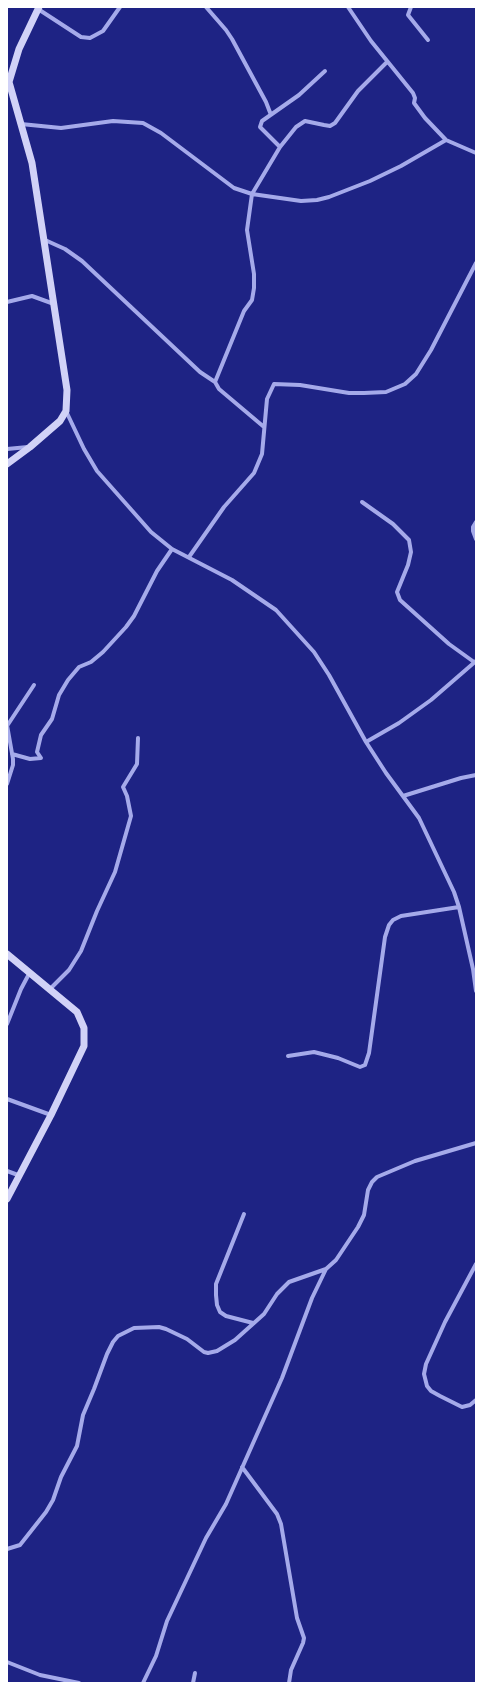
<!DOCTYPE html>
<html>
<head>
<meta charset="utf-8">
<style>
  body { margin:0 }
  #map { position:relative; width:483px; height:1690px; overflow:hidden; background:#1e2384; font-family:Poppins,sans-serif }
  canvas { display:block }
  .frame { position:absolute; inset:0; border:8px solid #fff; pointer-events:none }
</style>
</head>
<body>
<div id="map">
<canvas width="483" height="1690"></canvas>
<div class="frame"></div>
</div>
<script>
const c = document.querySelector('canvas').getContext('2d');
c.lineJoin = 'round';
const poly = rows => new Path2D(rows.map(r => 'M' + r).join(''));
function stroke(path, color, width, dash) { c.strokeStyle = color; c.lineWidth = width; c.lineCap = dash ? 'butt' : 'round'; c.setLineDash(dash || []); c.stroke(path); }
stroke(poly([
  [206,7,226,30,232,39,266,102,271,115],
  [348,7,371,41,413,93,415,98,414,103,425,118,446,140,476,153],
  [411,7,408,15,428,40],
  [38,9,81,37,90,38,103,31,120,7],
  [21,124,61,128,113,121,143,123,161,133,234,188,252,194,301,201,317,200,329,197,370,181,401,166,446,140],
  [280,147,260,127,262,121,299,95,325,71],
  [45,240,65,249,82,261,200,372,215,382,219,389,264,427],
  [7,302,32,296,54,304],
  [215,382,244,311,252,300,254,288,254,274,247,230,252,194,280,147,296,127,305,121,324,125,330,126,335,123,358,91,387,62],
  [66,411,84,449,97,471,151,532,172,549,232,580,276,610,314,652,329,675,366,742,386,773,419,818,454,892,459,907,473,969,476,991],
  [7,449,28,447],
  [362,502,393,524,409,540,411,552,408,565,397,592,400,600,449,644,474,662],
  [476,522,473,527,473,531,476,539],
  [189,557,224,507,254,473,262,454,267,399,274,384,300,385,349,393,364,393,386,392,405,384,416,374,431,350,476,263],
  [7,725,13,759,13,765,7,784],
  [7,726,34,685],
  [366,742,399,723,431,700,476,661],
  [12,754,30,759,41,758,37,752,41,735,52,719,59,695,68,680,79,667,91,662,103,652,126,627,134,616,157,571,172,549],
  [403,796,461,778,476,775],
  [50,989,69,970,81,951,97,911,115,872,131,816,127,796,123,787,137,764,138,738],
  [7,1024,21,989,30,972],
  [288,1056,314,1052,338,1058,360,1067,365,1065,369,1053,385,937,389,925,393,920,401,916,459,907],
  [7,1099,51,1115],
  [7,1171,18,1175],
  [244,1214,216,1284,216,1295,217,1305,220,1312,226,1316,253,1323],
  [476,1264,445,1322,426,1364,424,1374,427,1386,431,1391,440,1396,462,1407,470,1405,476,1400],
  [242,1467,277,1514,281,1524,297,1618,304,1638,303,1643,291,1670,289,1683],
  [7,1549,20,1545,46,1512,53,1500,61,1477,77,1446,83,1415,94,1389,107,1354,113,1342,118,1336,134,1328,159,1327,166,1329,187,1339,204,1352,208,1353,217,1351,235,1340,264,1314,277,1294,289,1282,326,1269,336,1260,358,1227,364,1215,368,1190,372,1182,377,1177,415,1161,476,1143],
  [7,1662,40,1675,79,1683],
  [143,1683,156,1656,167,1621,206,1538,226,1504,282,1378,312,1298,326,1269],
  [193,1683,195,1673]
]), '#a5aaea', 4);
stroke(poly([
  [7,464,30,447,60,421,66,411,67,390,32,163,9,82,19,49,39,7],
  [7,954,77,1012,84,1028,84,1046,51,1115,7,1199]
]), '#d1d2f7', 7);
</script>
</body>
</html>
